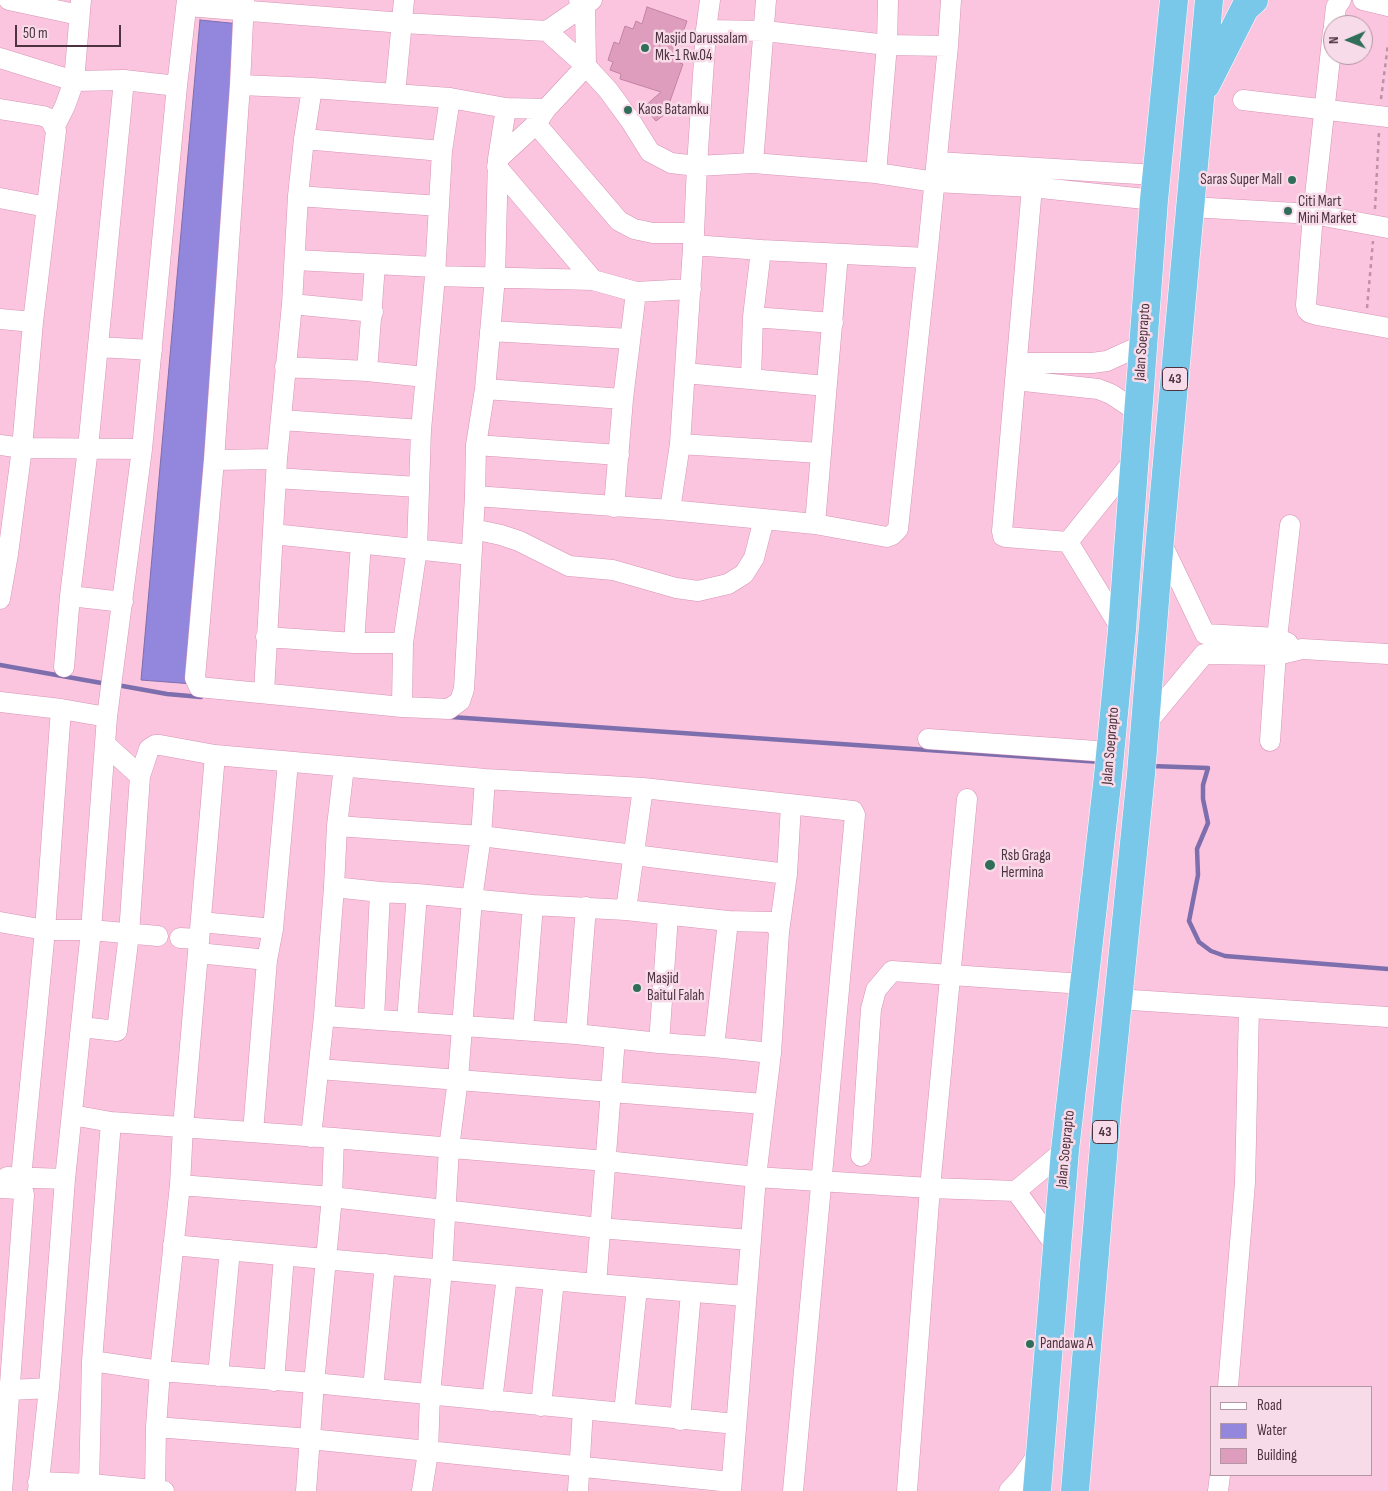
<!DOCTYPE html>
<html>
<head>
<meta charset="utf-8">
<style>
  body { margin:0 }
  #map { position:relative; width:1388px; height:1491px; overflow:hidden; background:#fcc5df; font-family:"Sofia Sans Condensed",sans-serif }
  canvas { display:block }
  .legend { position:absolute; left:1210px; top:1386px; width:162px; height:90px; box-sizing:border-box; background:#f8dbe8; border:1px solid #b497a4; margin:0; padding:6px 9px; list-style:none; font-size:15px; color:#4d323f }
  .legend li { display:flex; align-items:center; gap:10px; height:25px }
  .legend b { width:25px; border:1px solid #b497a4 }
  .north { position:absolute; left:1323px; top:15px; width:50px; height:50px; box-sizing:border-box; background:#f8dbe8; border:1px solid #b497a4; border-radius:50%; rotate:269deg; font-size:14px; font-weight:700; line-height:20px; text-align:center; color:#4d323f }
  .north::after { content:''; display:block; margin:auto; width:18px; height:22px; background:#316e59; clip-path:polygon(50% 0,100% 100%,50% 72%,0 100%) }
  .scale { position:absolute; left:15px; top:25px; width:106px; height:22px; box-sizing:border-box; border:2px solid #4d323f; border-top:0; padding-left:6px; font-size:15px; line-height:18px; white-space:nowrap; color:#4d323f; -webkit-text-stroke:4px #f8dbe8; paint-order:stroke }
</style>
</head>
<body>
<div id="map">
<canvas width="1388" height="1491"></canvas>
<ul class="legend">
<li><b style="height:6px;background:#fff"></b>Road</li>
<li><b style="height:14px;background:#9287dc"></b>Water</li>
<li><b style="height:14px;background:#df9dbd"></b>Building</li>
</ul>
<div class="north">N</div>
<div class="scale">50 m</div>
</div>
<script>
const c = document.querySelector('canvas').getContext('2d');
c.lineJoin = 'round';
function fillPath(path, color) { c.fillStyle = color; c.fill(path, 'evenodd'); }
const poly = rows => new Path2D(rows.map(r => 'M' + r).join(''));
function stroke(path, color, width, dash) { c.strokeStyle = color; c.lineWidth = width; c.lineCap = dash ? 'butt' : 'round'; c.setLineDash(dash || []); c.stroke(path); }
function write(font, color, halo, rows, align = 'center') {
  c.font = font + ' "Sofia Sans Condensed",sans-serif'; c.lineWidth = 5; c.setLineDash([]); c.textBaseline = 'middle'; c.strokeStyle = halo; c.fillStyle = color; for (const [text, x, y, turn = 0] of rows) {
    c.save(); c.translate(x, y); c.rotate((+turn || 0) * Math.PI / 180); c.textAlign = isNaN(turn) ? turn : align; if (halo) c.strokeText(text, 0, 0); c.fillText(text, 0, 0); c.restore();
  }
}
const water = poly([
  [200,20,240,24,193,684,141,680,200,20]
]);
fillPath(water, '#9287dc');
stroke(water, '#7d6ead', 1);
stroke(poly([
  [0,665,107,684],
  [117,685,167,694,201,697],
  [451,717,1101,762],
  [1151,766,1208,768,1203,785,1203,799,1208,823,1197,849,1198,875,1189,921,1199,942,1211,951,1225,956,1388,969]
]), '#7d6ead', 4.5);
const building = poly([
  [647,7,687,21,676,52,683,55,680,63,683,64,669,104,673,108,656,121,644,107,661,92,620,79,621,74,610,70,613,62,608,60,614,42,619,44,625,26,633,29,636,21,642,24,647,7]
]);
fillPath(building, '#df9dbd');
stroke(building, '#c282a2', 1);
const minor = poly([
  [9,0,79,15],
  [244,0,240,85,214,460,195,678,199,687,402,707,449,709,460,701,464,689,475,496,476,445,485,389,495,277,498,159,506,108],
  [1363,0,1388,6],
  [187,6,403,23,547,31,592,0],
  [1334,25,1336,7,1341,0],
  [706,30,765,31,887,45,948,46],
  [547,31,586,66,608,90,630,120,650,152,671,163,697,166,753,163,876,173,935,182,1032,187,1154,200],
  [1333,31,1313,214,1306,305,1307,310,1310,313,1317,315,1388,328],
  [0,58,74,81,124,80,177,86],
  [240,85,312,88,450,98,506,108,546,109],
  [395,94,404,0],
  [1243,100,1388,117],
  [0,109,43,116,50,119,56,131,33,322,22,448,8,554,0,599],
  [536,124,619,221,634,229,653,233,694,233],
  [55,126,65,106,74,81,81,0],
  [304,139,442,151],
  [498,159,536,124,546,109,586,66,585,6,579,0],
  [937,162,1156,175],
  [753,163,766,0],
  [497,167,593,280],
  [876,173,887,45,888,0],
  [1032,187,1002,531,1003,536,1006,537,1068,542],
  [298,196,439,206],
  [0,198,47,207],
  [1191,207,1313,214,1388,228],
  [693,245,761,250,927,258],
  [295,260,435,267],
  [435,276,593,280,636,292,691,289],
  [292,304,373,312],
  [753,317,833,323],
  [0,319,33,322],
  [490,331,630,339],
  [98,347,152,350],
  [1017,363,1092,363,1107,361,1142,345],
  [285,367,367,371,425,377],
  [367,371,375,265],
  [685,373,826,386],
  [751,378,753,317,761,250],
  [1015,380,1098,389,1111,394,1138,412],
  [485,389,623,399],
  [282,420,421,430],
  [680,444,820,453],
  [0,445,22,448,142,449],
  [476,445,619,455],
  [214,460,277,459],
  [276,478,418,487],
  [475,496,670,510,815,524,887,537,892,535,898,529,927,258,948,46,951,0],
  [614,507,623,399,636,292],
  [670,510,680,444,694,233,697,166,706,30,710,0],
  [815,524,838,254],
  [473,529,501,535,519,541,569,566,613,570,676,588,698,591,728,584,744,574,754,558,764,519],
  [273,534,471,555],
  [1160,540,1205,634,1277,638,1288,643],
  [1068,542,1134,460],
  [1068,542,1122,630],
  [70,596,123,602],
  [266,637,354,643,403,643],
  [354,643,361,543],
  [64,667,70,596,88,448,124,80],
  [264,693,277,459,292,304,298,196,304,139,312,88],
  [0,702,61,709,107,717],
  [402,707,403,643,417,549,421,430,435,276,442,151,450,98],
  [1145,725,1204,654,1277,655,1302,649,1388,654],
  [928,739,1110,752],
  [1270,741,1277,638,1290,525],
  [105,744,140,776],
  [337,826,481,836,787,874],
  [334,887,380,892,417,894,533,905,626,910,728,921,771,922,778,928,779,932,771,1053,756,1177,731,1491],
  [626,910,643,788],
  [0,922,45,930,91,930,158,936],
  [201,922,273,929],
  [779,932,787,874,791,805],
  [180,938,199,939],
  [198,953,267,960],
  [1117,999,1388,1017],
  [324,1016,576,1034,659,1043,714,1047,771,1053],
  [374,1019,380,892],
  [407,1021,417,894],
  [81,1027,117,1031,129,934,140,776,149,749,155,745,160,745,215,755,485,779,643,788,853,811,855,815,793,1491],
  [523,1030,533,905],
  [576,1034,586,907],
  [659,1043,668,916],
  [714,1047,728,921],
  [319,1069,764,1104],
  [72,1115,111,1122,334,1138,606,1161,756,1177,930,1188,1016,1191,1065,1150],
  [253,1132,267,960,273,929,288,762],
  [311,1137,324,1016,334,887,337,826,344,767],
  [861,1156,871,1009,876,990,892,971,1084,984],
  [7,1177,65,1179],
  [21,1178,45,930,61,709],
  [180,1185,332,1197,599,1228,750,1240],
  [0,1188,20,1189,23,1191,24,1195,2,1491],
  [1016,1191,1058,1249],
  [173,1245,596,1284,745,1296],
  [596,1284,615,1038],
  [92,1361,160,1371,314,1383,736,1424],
  [218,1376,230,1250],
  [274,1381,284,1256],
  [1228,1387,1245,1183,1249,1008],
  [373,1389,385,1264],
  [11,1390,49,1388],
  [492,1401,507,1276],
  [541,1406,554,1280],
  [624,1413,637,1288],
  [680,1420,691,1292],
  [156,1427,310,1439,731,1482],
  [38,1482,91,1484,164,1491],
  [89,1484,92,1361,111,1122],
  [155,1490,156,1427,160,1371,180,1185,183,1127,215,755],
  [38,1491,49,1388,65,1179,91,930,107,717,142,449,177,86,187,0],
  [306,1491,314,1383,332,1197,334,1138],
  [422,1491,428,1452,430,1394,442,1270,449,1148,458,1079,472,899,481,836,485,779],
  [578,1491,583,1409],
  [907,1491,930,1188,967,799],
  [1009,1491,1021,1478,1040,1452],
  [1218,1491,1220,1475]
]);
const highway = poly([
  [1206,85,1245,8,1254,0],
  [1037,1491,1065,1150,1108,776,1122,630,1154,200,1174,0],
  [1075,1491,1107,1109,1141,774,1160,539,1209,0]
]);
stroke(minor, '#d594b4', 21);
stroke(highway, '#fff', 29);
stroke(poly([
  [1381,99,1388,44],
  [1375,209,1379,132],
  [1367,308,1373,241]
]), '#be91a6', 2.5, [4, 4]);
stroke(minor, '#fff', 20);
stroke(highway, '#79c7e9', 28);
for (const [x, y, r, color] of [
  [645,48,5,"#316e59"],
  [628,110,5,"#316e59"],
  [1292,180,5,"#316e59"],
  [1288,211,5,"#316e59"],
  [990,865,6,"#316e59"],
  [637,988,5,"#316e59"],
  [1030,1344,5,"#316e59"]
]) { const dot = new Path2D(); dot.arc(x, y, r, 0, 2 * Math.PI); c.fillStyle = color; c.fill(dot); stroke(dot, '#f8dbe8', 2); }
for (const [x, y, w] of [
  [1175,379,25],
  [1105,1132,25]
]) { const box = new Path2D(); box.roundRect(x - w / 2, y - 11.5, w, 23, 4); c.fillStyle = '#f8dbe8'; c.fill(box); stroke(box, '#4d323f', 1); }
write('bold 14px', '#4d323f', null, [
  ["43",1175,379],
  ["43",1105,1132]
]);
write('15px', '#4d323f', '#f8dbe8', [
  ["Masjid Darussalam",655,39],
  ["Mk-1 Rw.04",655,56],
  ["Kaos Batamku",638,110],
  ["Saras Super Mall",1282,180,"right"],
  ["Citi Mart",1298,202],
  ["Mini Market",1298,219],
  ["Rsb Graga",1001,856],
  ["Hermina",1001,873],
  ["Masjid",647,979],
  ["Baitul Falah",647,996],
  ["Pandawa A",1040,1344]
], 'left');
write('15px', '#4d323f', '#f8dbe8', [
  ["Jalan Soeprapto",1143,342,-86],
  ["Jalan Soeprapto",1111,746,-85],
  ["Jalan Soeprapto",1066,1149,-84]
]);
</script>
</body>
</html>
